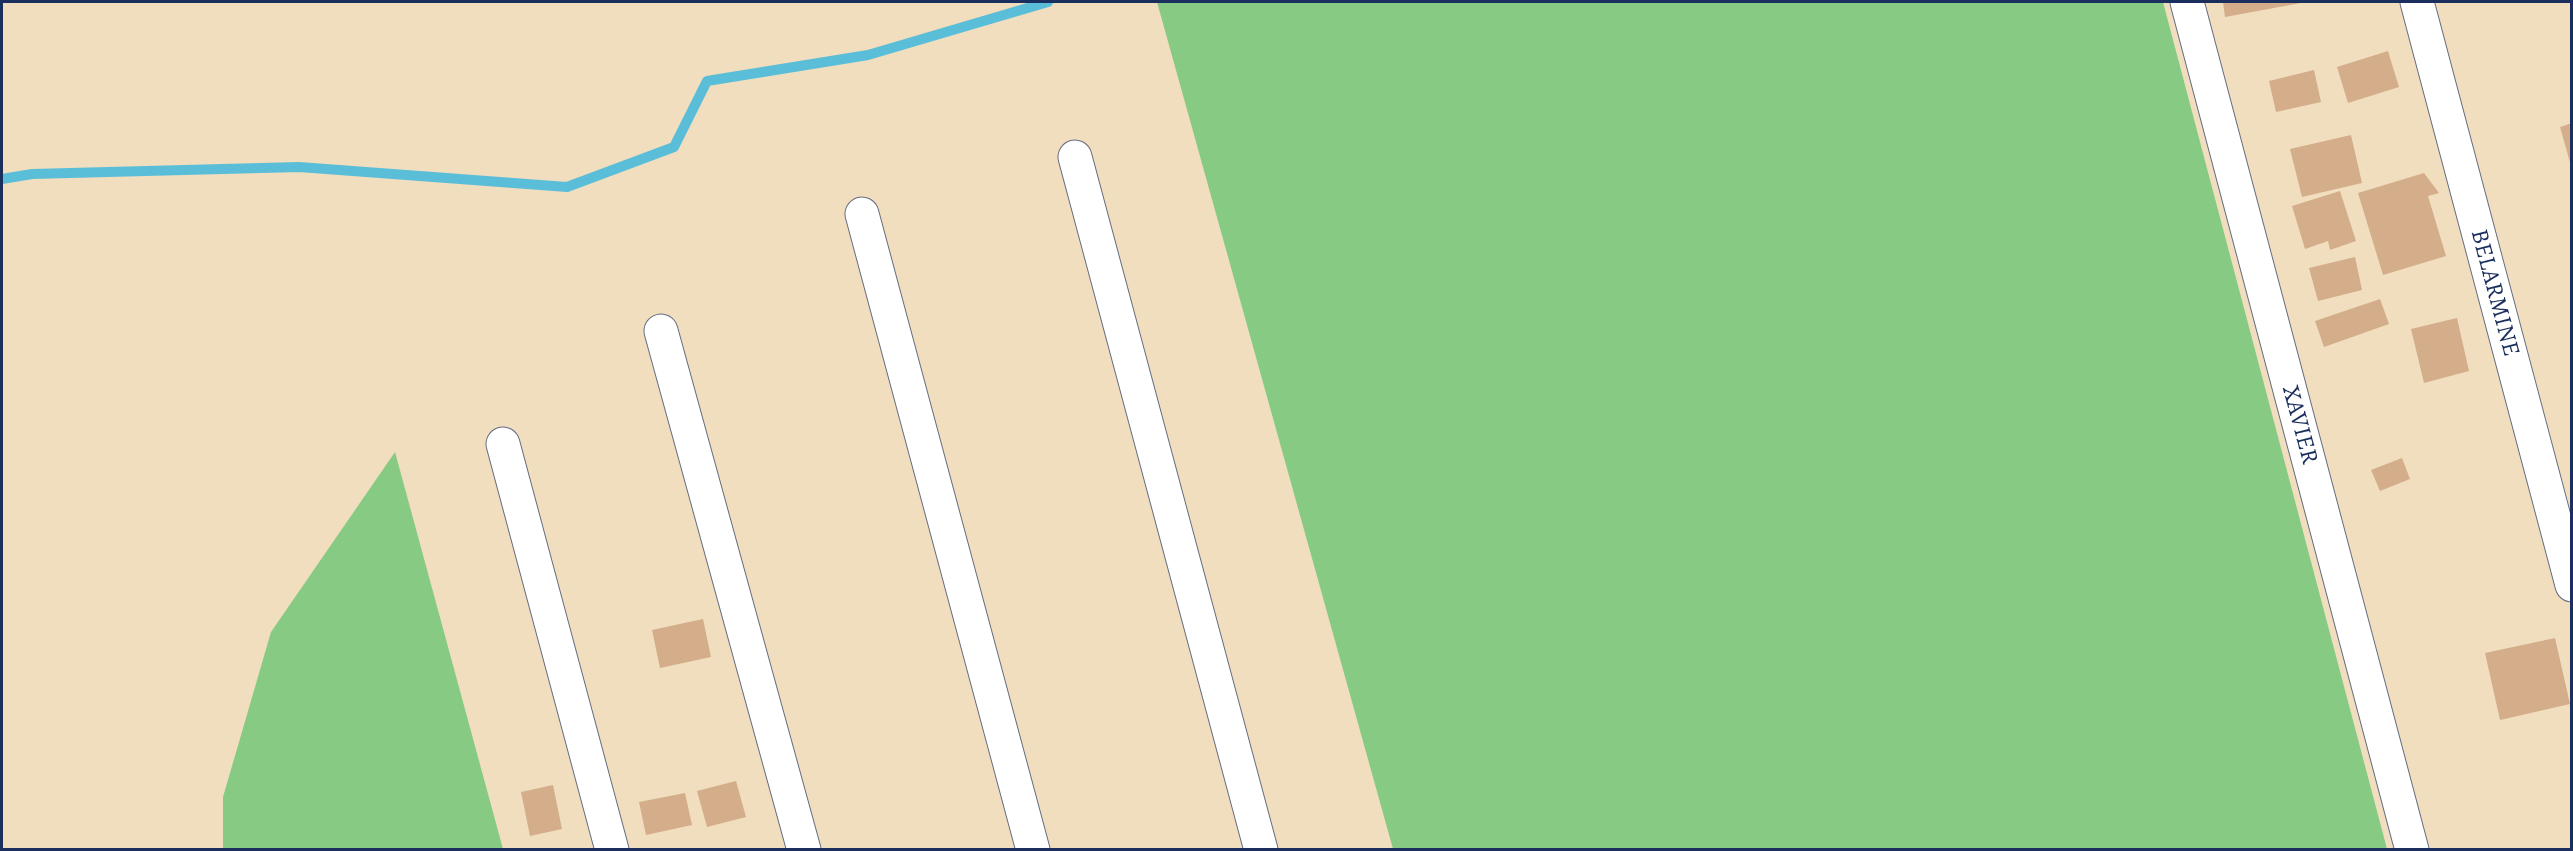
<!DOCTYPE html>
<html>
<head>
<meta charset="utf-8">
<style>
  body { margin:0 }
  #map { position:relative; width:2573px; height:851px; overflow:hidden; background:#f0debf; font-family:Alegreya,serif }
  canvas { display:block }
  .frame { position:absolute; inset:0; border:3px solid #1b2f5e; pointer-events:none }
</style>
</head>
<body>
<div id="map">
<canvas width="2573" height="851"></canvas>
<div class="frame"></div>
</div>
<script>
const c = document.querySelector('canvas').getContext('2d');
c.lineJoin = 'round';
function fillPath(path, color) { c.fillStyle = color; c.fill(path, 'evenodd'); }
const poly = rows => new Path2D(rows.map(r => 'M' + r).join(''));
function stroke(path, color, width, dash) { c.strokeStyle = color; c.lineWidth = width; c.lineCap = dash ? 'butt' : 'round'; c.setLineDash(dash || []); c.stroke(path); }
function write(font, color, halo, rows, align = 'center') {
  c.font = font + ' Alegreya,serif'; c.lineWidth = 4.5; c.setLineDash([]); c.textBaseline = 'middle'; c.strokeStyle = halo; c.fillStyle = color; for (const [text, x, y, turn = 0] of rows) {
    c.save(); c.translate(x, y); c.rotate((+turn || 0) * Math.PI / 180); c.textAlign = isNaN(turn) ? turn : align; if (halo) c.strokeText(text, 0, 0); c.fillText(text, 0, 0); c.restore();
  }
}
fillPath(poly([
  [1157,2,2163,2,2387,849,1393,849],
  [395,452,503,849,223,849,223,797,271,632]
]), '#87ca83');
stroke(poly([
  [2,179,32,174,299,167,567,187,674,147,707,81,868,55,1048,2]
]), '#5bbed9', 10);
fillPath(poly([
  [2223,2,2301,2,2301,3,2225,17],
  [2388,51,2399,87,2348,103,2337,67],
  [2314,70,2321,102,2276,112,2269,81],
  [2572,123,2572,166,2571,166,2560,127],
  [2351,135,2362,183,2302,197,2290,149],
  [2424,173,2439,193,2428,196,2446,256,2383,275,2358,193],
  [2340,191,2356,241,2330,250,2328,241,2305,249,2292,206],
  [2355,257,2362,290,2318,301,2309,268],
  [2380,299,2389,324,2324,347,2315,321],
  [2457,318,2469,371,2424,383,2411,329],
  [2402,458,2410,479,2380,491,2371,470],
  [703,619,711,657,660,668,652,630],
  [2555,638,2570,704,2500,720,2485,653],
  [736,781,746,817,707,827,697,791],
  [553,785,562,829,530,836,521,792],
  [685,793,692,825,646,835,639,802]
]), '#d4ad8a');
const street = poly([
  [2187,2,2412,850],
  [2417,2,2572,585],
  [1075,157,1261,850],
  [862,214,1033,850],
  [661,331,804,850],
  [503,444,612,850]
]);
stroke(street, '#666c80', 35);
stroke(street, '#fff', 33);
write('24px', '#1b2f5e', '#fff', [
  ["BELARMINE",2494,293,75],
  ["XAVIER",2299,425,75]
]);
</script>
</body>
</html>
